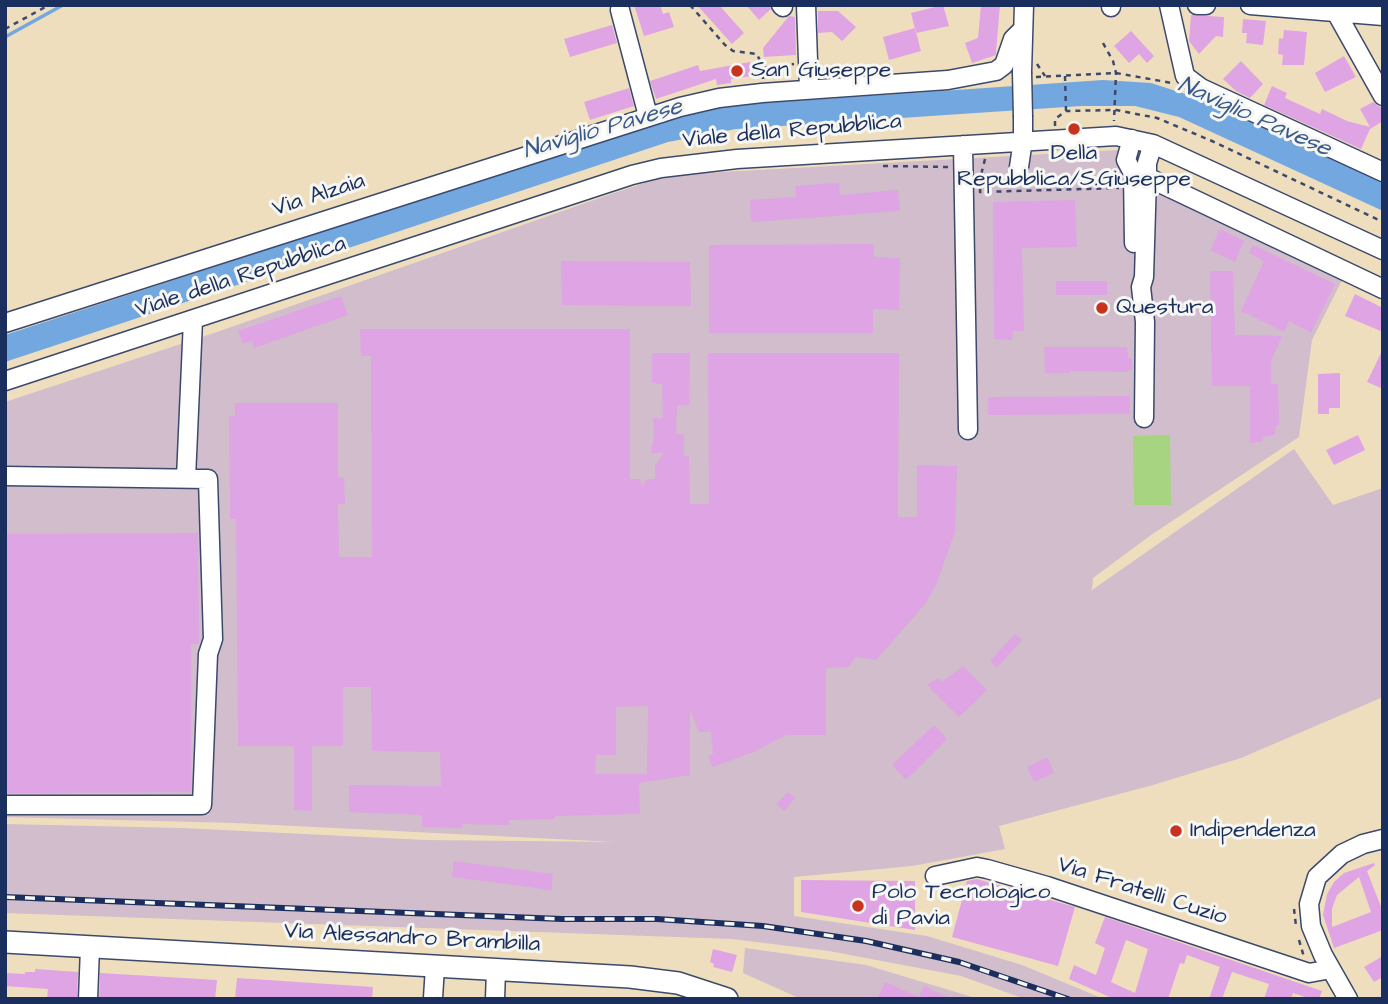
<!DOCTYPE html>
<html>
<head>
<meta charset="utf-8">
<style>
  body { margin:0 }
  #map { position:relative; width:1388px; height:1004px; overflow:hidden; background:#efdebd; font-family:"Architects Daughter",sans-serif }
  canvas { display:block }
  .frame { position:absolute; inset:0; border:7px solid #1b2f5e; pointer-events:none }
</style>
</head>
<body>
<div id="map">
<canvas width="1388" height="1004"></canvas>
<div class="frame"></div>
</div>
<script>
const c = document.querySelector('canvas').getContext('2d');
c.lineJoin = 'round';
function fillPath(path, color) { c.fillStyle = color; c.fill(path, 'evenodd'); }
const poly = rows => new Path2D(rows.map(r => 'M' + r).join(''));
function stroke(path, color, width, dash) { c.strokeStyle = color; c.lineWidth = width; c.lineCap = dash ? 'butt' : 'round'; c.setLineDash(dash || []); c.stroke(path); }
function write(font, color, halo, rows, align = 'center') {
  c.font = font + ' "Architects Daughter",sans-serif'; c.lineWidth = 6; c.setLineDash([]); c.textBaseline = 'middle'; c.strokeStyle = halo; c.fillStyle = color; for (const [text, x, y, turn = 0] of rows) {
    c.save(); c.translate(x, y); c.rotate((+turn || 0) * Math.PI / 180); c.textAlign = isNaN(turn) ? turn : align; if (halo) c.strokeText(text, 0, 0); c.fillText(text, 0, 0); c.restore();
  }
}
fillPath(poly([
  [1118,150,1128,174,1342,280,1312,340,1299,437,1151,535,1093,578,1092,590,1294,449,1333,505,1383,488,1383,697,1241,758,1153,785,999,826,1005,849,912,866,794,877,794,916,927,936,1022,965,1104,999,1025,999,961,976,829,951,732,939,5,913,5,824,182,828,426,840,616,842,234,823,5,817,5,402,217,332,614,193,669,175],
  [745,948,866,965,979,999,801,999,743,973]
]), '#d1bdcc');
fillPath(poly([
  [1170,435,1171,505,1134,505,1133,436]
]), '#a6d481');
fillPath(poly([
  [1103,80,1151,83,1210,102,1383,183,1383,211,1179,117,1135,106,1081,106,736,129,668,142,5,362,5,335,680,115,720,106]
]), '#73a7df');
stroke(poly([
  [5,37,63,5]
]), '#73a7df', 3.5);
fillPath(poly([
  [634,5,660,5,663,14,669,12,674,27,644,36],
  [697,5,719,5,744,33,732,44],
  [746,5,770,5,771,9,759,20],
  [943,5,949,26,916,33,911,13],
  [981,5,1000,5,996,52,996,55,972,63,965,43,978,38],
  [818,11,838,11,856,27,842,41,832,32,818,33],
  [1191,15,1224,17,1223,37,1216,36,1199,54,1189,41],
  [789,16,795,17,796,55,764,57,763,48],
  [1243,19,1266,21,1263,45,1246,43,1247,33,1242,33],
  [612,25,617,43,570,57,564,39],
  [915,28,921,51,889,60,883,37],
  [1284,30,1307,32,1304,65,1282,65,1283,55,1278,54,1279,38,1283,39],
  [1131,31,1154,56,1147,63,1139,54,1129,63,1114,46],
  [1344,56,1356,77,1325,92,1315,73],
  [1241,61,1263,84,1250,98,1236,91,1223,79],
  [750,62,752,76,731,79,731,83,717,85,716,79,656,99,650,81,698,65,700,71],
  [1272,86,1287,93,1285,98,1320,114,1322,109,1347,121,1370,127,1360,109,1373,102,1383,109,1383,121,1370,129,1361,149,1264,105],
  [629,88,634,106,590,120,584,102],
  [839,183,840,195,898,190,900,211,751,222,750,200,796,197,795,186],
  [1075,200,1077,247,1022,248,1024,331,1013,331,1012,340,994,339,993,202],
  [1220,229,1244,241,1235,262,1210,250],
  [874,244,874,257,900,258,899,310,873,309,873,333,709,333,709,245],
  [1253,245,1335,284,1311,333,1289,321,1284,332,1241,311,1264,261,1249,253],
  [561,261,690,262,691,306,562,305],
  [1210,271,1233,271,1235,335,1282,336,1271,361,1271,384,1278,384,1279,425,1276,425,1275,435,1263,437,1262,442,1250,443,1250,386,1212,386],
  [1056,281,1107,281,1107,295,1056,295],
  [1355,294,1383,308,1383,332,1345,316],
  [341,296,348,315,254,348,252,341,243,344,238,331],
  [360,329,630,329,630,479,640,479,642,486,647,479,655,479,655,466,664,453,651,453,654,434,653,418,663,418,662,384,652,383,652,353,690,353,689,405,677,405,676,434,684,434,684,456,689,457,690,504,709,504,708,353,899,353,898,517,917,517,917,465,957,466,955,532,936,585,925,604,876,660,856,657,848,667,826,668,826,735,786,735,753,752,713,767,708,756,713,754,711,732,699,732,690,710,690,775,639,783,640,814,555,816,555,819,509,820,509,825,463,824,462,828,422,827,422,815,349,812,349,785,441,786,440,752,372,751,371,687,343,687,343,746,312,746,312,811,294,810,294,746,238,746,236,519,230,519,229,416,235,416,235,403,338,403,338,477,344,478,345,504,338,504,339,557,372,557,371,356,361,356],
  [648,706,647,774,595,774,596,755,616,755,616,707],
  [1044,347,1127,347,1128,358,1132,358,1132,370,1128,370,1128,372,1070,371,1070,373,1045,373],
  [1383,349,1383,389,1367,382],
  [1340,373,1340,408,1329,408,1329,414,1318,414,1318,374],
  [1130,396,1130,414,988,415,988,397],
  [1358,435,1365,450,1334,465,1326,450],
  [198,533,199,644,191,644,191,792,5,793,5,534],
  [1015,634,1022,640,997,668,990,661],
  [963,666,987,690,959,717,927,685,938,678,942,682],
  [934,725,947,739,906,780,892,765],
  [1047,757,1054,773,1034,782,1027,767],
  [788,792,795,798,784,811,776,804],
  [454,861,553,874,551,890,452,877],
  [1374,863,1375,865,1367,871,1383,912,1383,930,1334,948,1323,915,1327,894,1334,882,1344,873],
  [1359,877,1371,912,1332,927,1332,909,1337,895],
  [977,879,1075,907,1058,966,952,937,967,881],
  [801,880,915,881,915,930,801,912],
  [1105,917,1322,991,1319,999,1311,999,1293,993,1291,999,1264,999,1269,984,1232,972,1222,999,1209,999,1220,967,1187,955,1184,964,1180,963,1168,999,1114,999,1069,979,1074,965,1096,975,1105,948,1095,943],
  [1126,940,1148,949,1135,993,1111,982],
  [713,949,737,955,732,972,713,967,714,964,710,962],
  [1383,956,1383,977,1374,982,1364,967],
  [35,969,78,972,77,999,47,999,48,989,5,986,5,973,25,974,25,972,35,972],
  [100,973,217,980,215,999,99,999],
  [237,978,373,987,372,999,235,999],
  [885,982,919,997,924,986,951,999,877,999]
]), '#dfa4e3');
const minor = poly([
  [781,5,783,7],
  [806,5,809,88],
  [1169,5,1185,76,1201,88,1383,172],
  [1197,5,1206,5],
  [1250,5,1383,16],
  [1111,7,1111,5],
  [1344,8,1337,14,1383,96],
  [620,10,648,116],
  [1022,72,1024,5],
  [1132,139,1126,160,1133,173,1134,243],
  [1153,144,1147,163,1147,177,1383,289],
  [963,145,968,430],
  [1019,167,1023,140,1023,117],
  [5,323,680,107,719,98,762,93,948,80,996,71,1004,65,1013,39,1023,29],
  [5,381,632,175,661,168,737,159,1116,136,1153,144,1383,250],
  [1144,418,1145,322,1141,287,1144,277,1147,177],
  [5,476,208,479,213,639,208,654,202,805,5,805],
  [186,478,193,320],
  [935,876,977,867,987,869,1047,886,1309,973,1331,969],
  [433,998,435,967],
  [88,999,90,948],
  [495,999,496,970],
  [1348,999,1323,955,1311,926,1309,904,1317,877,1342,854,1363,844,1383,839]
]);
const major = poly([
  [5,942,630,977,678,983,727,999]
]);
stroke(minor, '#3b496c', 21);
stroke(major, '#3b496c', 24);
stroke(poly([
  [690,5,725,45,733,51,757,54,763,68],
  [5,29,49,5],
  [1103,43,1113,61,1116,73,1114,121],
  [1037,64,1045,76],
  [1065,76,1066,111],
  [1036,77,1116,73,1172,83],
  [763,79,763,68,794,64],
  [1055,126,1055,119,1066,111,1116,110,1157,118,1212,141,1383,222],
  [985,159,981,175,980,192,1119,188],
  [883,166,950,167],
  [1294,909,1296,926],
  [1299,940,1304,957]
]), '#3b496c', 2.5, [5, 5]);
stroke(minor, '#fff', 18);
stroke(major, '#fff', 21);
const rail = poly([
  [5,897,562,919,657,919,763,926,866,941,959,962,1068,999]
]);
stroke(rail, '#1b2f5e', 6);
stroke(rail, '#f6f6f2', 3.5, [10]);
const minorBridge = poly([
  [1022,72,1023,117]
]);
stroke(minorBridge, '#3b496c', 21, []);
stroke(minorBridge, '#fff', 18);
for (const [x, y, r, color] of [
  [737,71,7,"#c8321e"],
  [1074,129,7,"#c8321e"],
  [1102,308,7,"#c8321e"],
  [1176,831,7,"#c8321e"],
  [858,906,7,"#c8321e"]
]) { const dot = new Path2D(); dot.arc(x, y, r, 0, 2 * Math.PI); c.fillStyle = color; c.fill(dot); stroke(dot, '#f6f6f2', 2.5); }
write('23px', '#1b2f5e', '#f6f6f2', [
  ["San Giuseppe",751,71],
  ["Della",1074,154,"center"],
  ["Repubblica/S.Giuseppe",1074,180,"center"],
  ["Questura",1116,308],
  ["Indipendenza",1190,831],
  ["Polo Tecnologico",872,893],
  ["di Pavia",872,919]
], 'left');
write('23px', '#1b2f5e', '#f6f6f2', [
  ["Viale della Repubblica",792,132,-5],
  ["Via Alzaia",319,196,-18],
  ["Viale della Repubblica",241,278,-18],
  ["Via Fratelli Cuzio",1142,892,18],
  ["Via Alessandro Brambilla",412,939,3]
]);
write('italic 24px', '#3a598b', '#f6f6f2', [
  ["Naviglio Pavese",1254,118,24],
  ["Naviglio Pavese",603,130,-16]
]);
</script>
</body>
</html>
